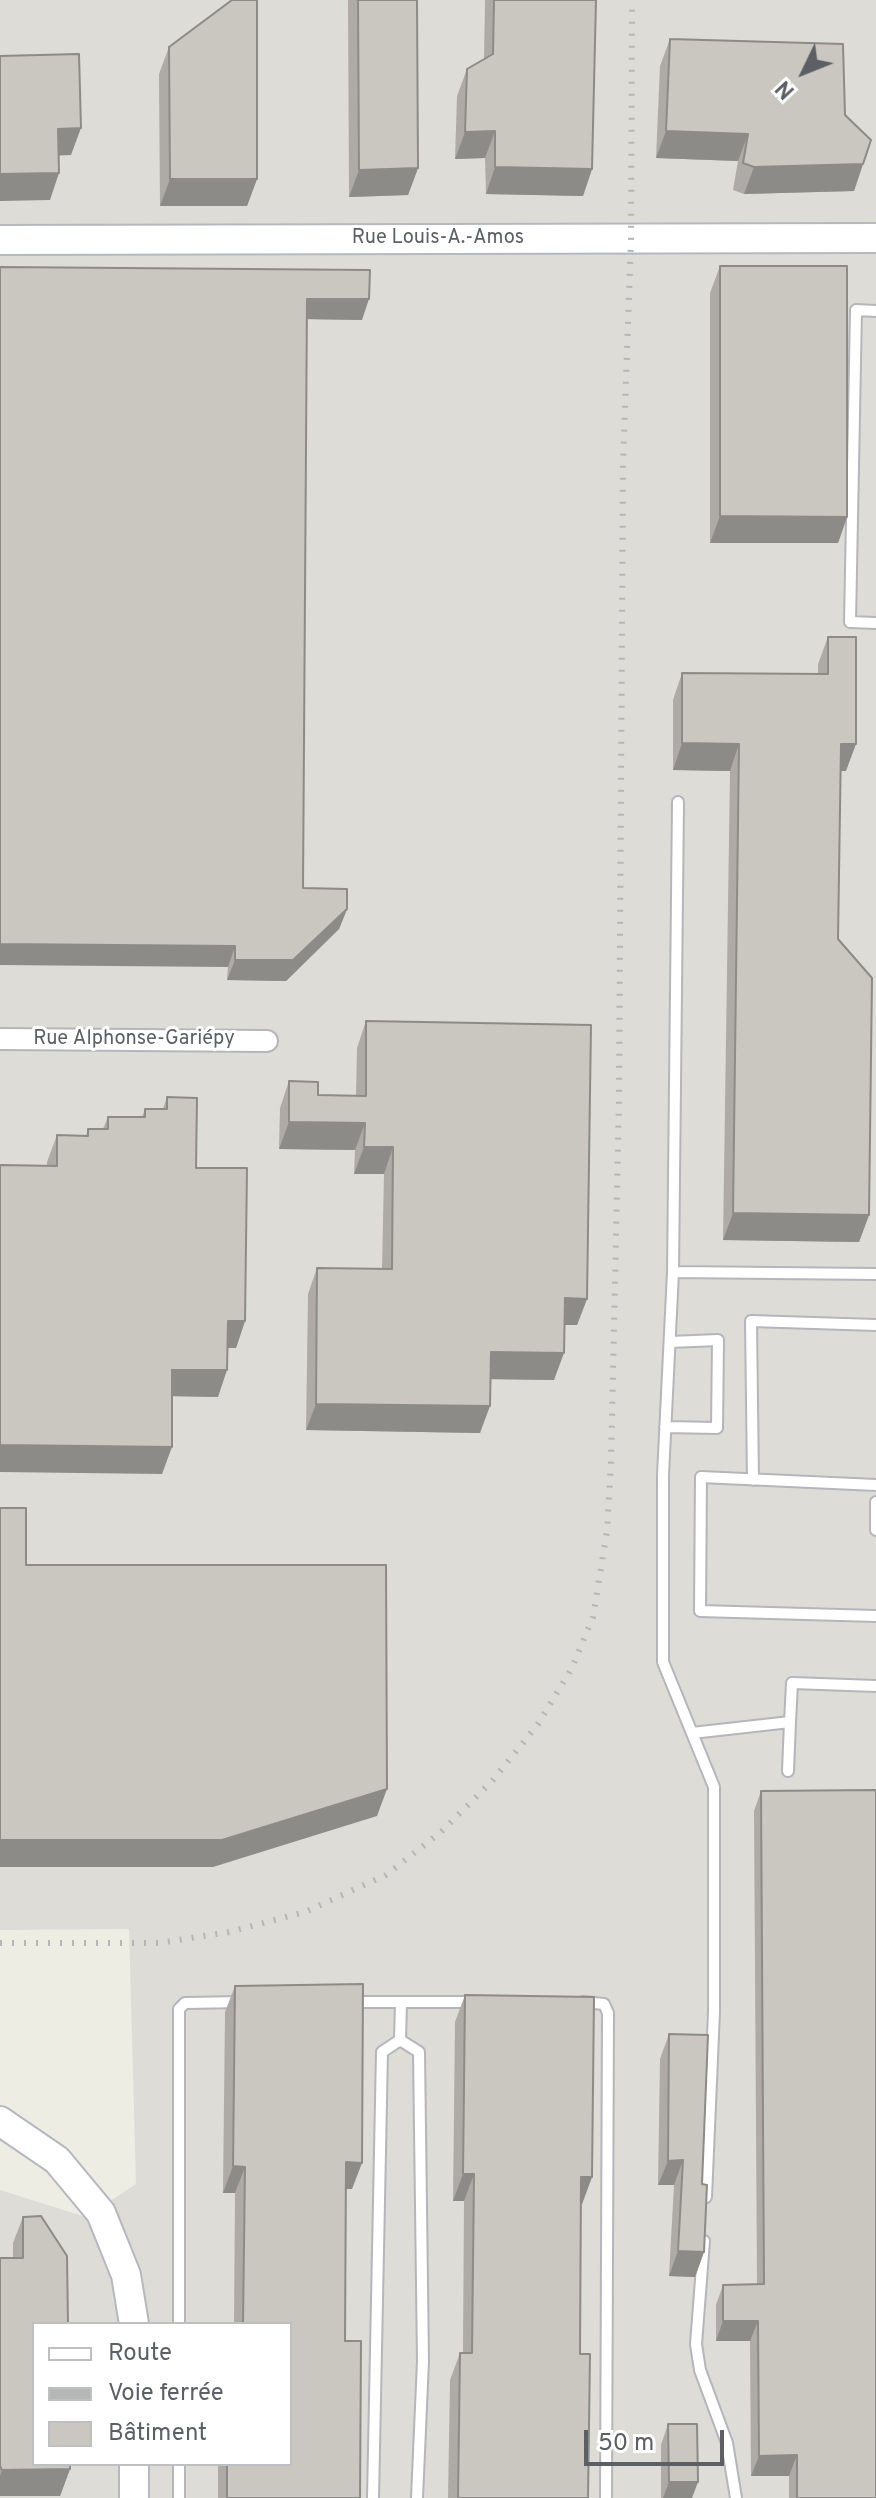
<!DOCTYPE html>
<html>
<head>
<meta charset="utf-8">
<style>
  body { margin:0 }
  #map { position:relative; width:876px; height:2498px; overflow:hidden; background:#eeede4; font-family:Overpass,sans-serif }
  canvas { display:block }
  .legend { position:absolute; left:32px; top:2322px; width:260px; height:144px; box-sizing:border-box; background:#fff; border:2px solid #bebfc1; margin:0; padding:10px 14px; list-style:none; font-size:24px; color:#5c5f64 }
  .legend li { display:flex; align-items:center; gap:16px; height:40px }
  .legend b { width:40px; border:2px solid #bebfc1 }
  .north { position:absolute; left:764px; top:32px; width:80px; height:80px; -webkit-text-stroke:6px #fff; paint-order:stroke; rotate:227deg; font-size:22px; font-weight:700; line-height:32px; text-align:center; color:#5c5f64 }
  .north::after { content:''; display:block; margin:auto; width:28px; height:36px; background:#5c5f64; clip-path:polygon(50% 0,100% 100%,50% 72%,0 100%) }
  .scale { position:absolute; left:584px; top:2430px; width:140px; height:36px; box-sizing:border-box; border:4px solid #5c5f64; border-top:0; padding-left:10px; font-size:24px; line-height:28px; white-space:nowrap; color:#5c5f64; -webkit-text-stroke:6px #fff; paint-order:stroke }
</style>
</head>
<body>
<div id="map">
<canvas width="876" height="2498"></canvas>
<ul class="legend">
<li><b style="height:10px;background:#fff"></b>Route</li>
<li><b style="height:10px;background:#b5b6b6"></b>Voie ferrée</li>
<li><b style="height:22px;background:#cac7c1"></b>Bâtiment</li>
</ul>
<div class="north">N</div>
<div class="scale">50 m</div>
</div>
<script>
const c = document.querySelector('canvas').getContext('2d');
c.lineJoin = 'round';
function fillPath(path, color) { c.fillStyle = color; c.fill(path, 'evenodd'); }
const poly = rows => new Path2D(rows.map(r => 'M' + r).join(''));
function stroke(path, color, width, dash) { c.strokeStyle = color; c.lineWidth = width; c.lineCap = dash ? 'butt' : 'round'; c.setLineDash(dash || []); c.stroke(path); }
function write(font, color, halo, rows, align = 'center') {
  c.font = font + ' Overpass,sans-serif'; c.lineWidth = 6; c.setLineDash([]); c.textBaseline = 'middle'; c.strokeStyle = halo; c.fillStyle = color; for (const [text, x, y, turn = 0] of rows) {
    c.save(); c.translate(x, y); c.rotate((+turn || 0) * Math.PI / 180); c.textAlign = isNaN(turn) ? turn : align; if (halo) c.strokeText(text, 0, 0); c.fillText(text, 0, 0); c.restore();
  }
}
fillPath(poly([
  [0,0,876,0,876,2498,0,2498,0,2190,86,2217,136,2184,129,1929,0,1930],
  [34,2324,290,2324,290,2464,34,2464]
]), '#dddcd6');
const lane = poly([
  [876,311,856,310,850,622,876,623],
  [673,1272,678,802],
  [665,1427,717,1428,718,1340,670,1342],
  [753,1480,751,1321,876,1325],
  [876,1485,701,1477,700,1611,876,1616],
  [876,1502,876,1530],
  [692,1733,790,1722,792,1683,876,1686],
  [788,1771,790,1722],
  [351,2002,475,2002],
  [583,2002,604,2004,608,2013,606,2498],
  [400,2040,419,2052,423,2361,417,2498],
  [706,2197,714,2012,714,1787,663,1662,663,1475,673,1272,876,1274],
  [704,2241,696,2344,700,2370,727,2443,736,2498],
  [179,2324,179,2009,185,2003,243,2002],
  [179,2498,179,2464],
  [373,2498,382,2052,400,2040,401,2002]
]);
const street = poly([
  [0,1039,267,1041]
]);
const secondary = poly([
  [0,240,876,238],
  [0,2121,57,2160,101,2213,126,2275,134,2324],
  [134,2498,134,2464]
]);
stroke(lane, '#b4b6bb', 14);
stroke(street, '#b4b6bb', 24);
stroke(secondary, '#b5b8be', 32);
stroke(lane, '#fff', 10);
stroke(street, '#fff', 20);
stroke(secondary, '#fff', 28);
stroke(poly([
  [0,1943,159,1943,229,1932,305,1912,386,1875,441,1832,493,1780,538,1724,572,1668,593,1617,607,1531,611,1462,619,1101,623,465,631,239,632,0]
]), '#b5b6b6', 6, [2, 10]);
fillPath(poly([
  [348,0,417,0,418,168,408,195,349,197],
  [485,0,596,0,592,169,583,196,486,194,485,158,455,159,457,96,467,69,484,59],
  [670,39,845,115,863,164,854,191,744,194,733,190,738,161,656,158,660,66],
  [169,47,257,179,247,206,160,206,159,74],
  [720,266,847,517,838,543,710,543,710,293],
  [0,267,362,320,307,319,303,888,347,909,339,929,286,981,227,980,228,967],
  [828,637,846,771,840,771,838,939,869,1215,859,1242,723,1240,730,771,673,770,673,700,682,673,818,674,818,664],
  [366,1021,587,1299,577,1325,564,1325,554,1380,490,1379,480,1433,306,1430,308,1294,317,1268,382,1269,384,1174,354,1174,355,1150,279,1149,280,1108,289,1081,318,1095,356,1096,357,1048],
  [167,1097,196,1168,245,1321,236,1348,228,1348,218,1397,172,1396,162,1474,47,1166,47,1162,57,1135,86,1136,88,1129,103,1129,108,1117,142,1117,145,1109,163,1109],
  [761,1791,876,2498,789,2498,789,2476,751,2476,750,2341,716,2341,716,2305,723,2285,757,2284,754,1811],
  [235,1986,352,2189,346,2189,345,2341,360,2498,218,2498,218,2464,290,2464,290,2324,234,2324,235,2193,223,2193,225,2012],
  [465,1995,592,2177,582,2204,581,2204,580,2354,588,2498,448,2498,450,2380,460,2353,463,2353,464,2201,453,2201,455,2022],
  [669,2034,702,2184,704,2252,695,2277,669,2276,674,2185,658,2185,660,2059],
  [23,2217,70,2469,60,2496,0,2496,0,2258,13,2258,13,2243],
  [668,2424,692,2498,661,2498,661,2445]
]), '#aeaba6');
fillPath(poly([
  [81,128,71,155,48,156,58,129],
  [495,131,485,158,455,159,465,132],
  [666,131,748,134,738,161,656,158],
  [863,164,854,191,744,194,754,167],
  [495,167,592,169,583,196,486,194],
  [418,168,408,195,349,197,359,170],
  [59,173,50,200,0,201,0,174],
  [170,179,257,179,247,206,160,206],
  [307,299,369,299,362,320,299,319],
  [720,516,847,517,838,543,710,543],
  [682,743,739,744,730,771,673,770],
  [841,744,856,744,846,771,831,771],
  [347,909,339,929,286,981,227,980,235,960],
  [0,944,235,946,228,967,0,965],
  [289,1122,365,1123,355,1150,279,1149],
  [364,1147,393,1147,384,1174,354,1174],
  [733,1213,869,1215,859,1242,723,1240],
  [565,1298,587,1299,577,1325,555,1325],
  [228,1321,245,1321,236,1348,218,1348],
  [491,1352,564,1353,554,1380,481,1379],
  [172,1370,227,1370,218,1397,163,1396],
  [316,1404,490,1406,480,1433,306,1430],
  [0,1445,172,1447,162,1474,0,1472],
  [387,1789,377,1816,213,1867,0,1867,0,1840],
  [683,2160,674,2185,658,2185,668,2161],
  [346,2162,362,2163,352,2189,336,2189],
  [233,2166,245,2167,235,2193,223,2193],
  [463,2174,474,2174,464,2201,453,2201],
  [581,2177,592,2177,582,2204,572,2204],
  [678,2251,704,2252,695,2277,669,2276],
  [723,2321,758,2321,750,2341,716,2341],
  [797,2455,789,2476,751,2476,759,2456],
  [70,2469,60,2496,0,2496,0,2476,2,2470],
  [669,2482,698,2482,692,2498,663,2498]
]), '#8d8b87');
const building = poly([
  [232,0,257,0,257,179,170,179,169,47,232,0],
  [358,0,417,0,418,168,359,170,358,0],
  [494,0,596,0,592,169,495,167,495,131,465,132,467,69,493,54,494,0],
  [670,39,843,44,845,115,871,140,863,164,754,167,743,163,748,134,666,131,670,39],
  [79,54,81,128,58,129,59,173,0,174,0,56,79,54],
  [720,266,847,266,847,517,720,516,720,266],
  [0,267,370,270,369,299,307,299,303,888,347,889,347,909,293,960,235,960,235,946,0,944,0,267],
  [828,637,856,637,856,744,841,744,838,939,872,978,869,1215,733,1213,739,744,682,743,682,673,828,674,828,637],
  [366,1021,591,1025,587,1299,565,1298,564,1353,491,1352,490,1406,316,1404,317,1268,392,1269,393,1147,364,1147,365,1123,289,1122,289,1081,318,1082,318,1095,366,1096,366,1021],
  [167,1097,197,1098,196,1168,247,1168,245,1321,228,1321,227,1370,172,1370,172,1447,0,1445,0,1165,57,1166,57,1135,88,1136,88,1129,108,1129,108,1117,145,1117,145,1109,167,1109,167,1097],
  [0,1508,26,1508,26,1565,386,1565,387,1789,222,1840,0,1840,0,1508],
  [876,1790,876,2498,797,2498,797,2455,759,2456,758,2321,723,2321,723,2285,764,2284,761,1791,876,1790],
  [363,1984,362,2163,346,2162,345,2341,361,2341,360,2498,227,2498,227,2464,290,2464,290,2324,243,2324,245,2167,233,2166,235,1986,363,1984],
  [465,1995,594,1997,592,2177,581,2177,580,2354,590,2354,588,2498,458,2498,460,2353,472,2353,474,2174,463,2174,465,1995],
  [669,2034,708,2035,702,2184,707,2185,704,2252,678,2251,683,2160,668,2161,669,2034],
  [41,2216,67,2256,68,2324,34,2324,34,2464,70,2464,70,2469,2,2470,0,2466,0,2258,23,2258,23,2217,41,2216],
  [668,2424,697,2424,698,2482,669,2482,668,2424]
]);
fillPath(building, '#cac7c1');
stroke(building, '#8d8b87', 2);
write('20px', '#5c5f64', '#fff', [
  ["Rue Louis-A.-Amos",438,239],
  ["Rue Alphonse-Gariépy",134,1040]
]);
</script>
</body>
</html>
